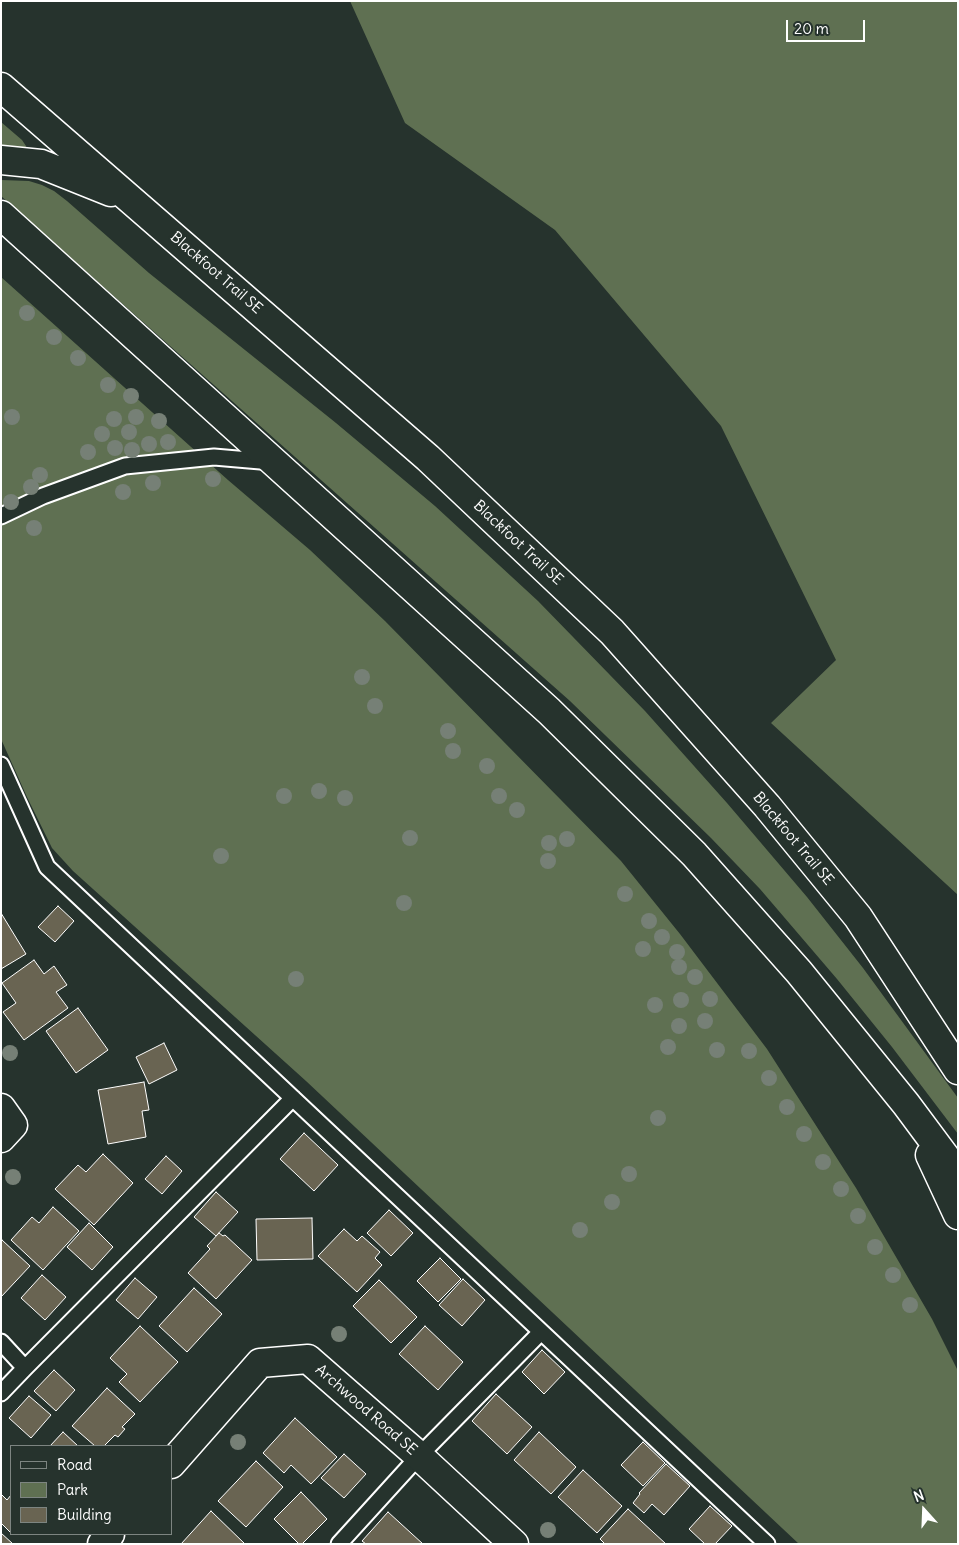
<!DOCTYPE html>
<html>
<head>
<meta charset="utf-8">
<style>
  body { margin:0 }
  #map { position:relative; width:959px; height:1545px; overflow:hidden; background:#26332d; font-family:Delius,sans-serif }
  canvas { display:block }
  .frame { position:absolute; inset:0; border:2px solid #fff; pointer-events:none }
  .legend { position:absolute; left:10px; top:1445px; width:162px; height:90px; box-sizing:border-box; background:#26332d; border:1px solid #7d8581; margin:0; padding:6px 9px; list-style:none; font-size:15px; color:#fff }
  .legend li { display:flex; align-items:center; gap:10px; height:25px }
  .legend b { width:25px; border:1px solid #7d8581 }
  .north { position:absolute; left:899px; top:1485px; width:50px; height:50px; -webkit-text-stroke:4px #26332d; paint-order:stroke; rotate:340deg; font-size:14px; font-weight:700; line-height:20px; text-align:center; color:#fff }
  .north::after { content:''; display:block; margin:auto; width:18px; height:22px; background:#fff; clip-path:polygon(50% 0,100% 100%,50% 72%,0 100%) }
  .scale { position:absolute; left:786px; top:20px; width:79px; height:22px; box-sizing:border-box; border:2px solid #fff; border-top:0; padding-left:6px; font-size:15px; line-height:18px; white-space:nowrap; color:#fff; -webkit-text-stroke:4px #26332d; paint-order:stroke }
</style>
</head>
<body>
<div id="map">
<canvas width="959" height="1545"></canvas>
<div class="frame"></div>
<ul class="legend">
<li><b style="height:6px;background:#26332d"></b>Road</li>
<li><b style="height:14px;background:#5f7052"></b>Park</li>
<li><b style="height:14px;background:#696452"></b>Building</li>
</ul>
<div class="north">N</div>
<div class="scale">20 m</div>
</div>
<script>
const c = document.querySelector('canvas').getContext('2d');
c.lineJoin = 'round';
function fillPath(path, color) { c.fillStyle = color; c.fill(path, 'evenodd'); }
const poly = rows => new Path2D(rows.map(r => 'M' + r).join(''));
function stroke(path, color, width, dash) { c.strokeStyle = color; c.lineWidth = width; c.lineCap = dash ? 'butt' : 'round'; c.setLineDash(dash || []); c.stroke(path); }
function write(font, color, halo, rows, align = 'center') {
  c.font = font + ' Delius,sans-serif'; c.lineWidth = 5; c.setLineDash([]); c.textBaseline = 'middle'; c.strokeStyle = halo; c.fillStyle = color; for (const [text, x, y, turn = 0] of rows) {
    c.save(); c.translate(x, y); c.rotate((+turn || 0) * Math.PI / 180); c.textAlign = isNaN(turn) ? turn : align; if (halo) c.strokeText(text, 0, 0); c.fillText(text, 0, 0); c.restore();
  }
}
fillPath(poly([
  [350,1,958,1,958,895,771,723,836,660,721,426,555,230,405,123],
  [1,122,22,140,26,146,25,149,1,150],
  [1,180,29,181,42,185,54,191,67,201,149,273,336,423,435,506,538,601,645,711,727,803,807,897,863,968,958,1098,958,1134,892,1047,837,979,760,889,711,838,570,701,1,196],
  [1,277,228,480,310,550,385,621,621,861,680,934,767,1049,856,1188,932,1319,958,1371,958,1544,799,1544,306,1081,73,871,52,848,27,797,1,739]
]), '#5f7052');
const building = poly([
  [58,906,74,921,55,942,38,927,58,906],
  [1,913,26,954,1,969,1,913],
  [34,960,44,974,54,966,67,985,56,992,68,1008,24,1040,3,1012,16,1003,2,983,34,960],
  [78,1008,108,1050,76,1073,46,1031,78,1008],
  [164,1043,177,1070,149,1084,136,1057,164,1043],
  [144,1082,149,1110,142,1111,146,1137,108,1144,98,1090,144,1082],
  [304,1133,338,1165,314,1191,280,1159,304,1133],
  [103,1154,133,1183,94,1225,55,1189,78,1165,86,1172,103,1154],
  [166,1156,182,1171,162,1194,145,1179,166,1156],
  [216,1192,238,1212,216,1236,194,1217,216,1192],
  [53,1207,79,1231,43,1270,11,1240,32,1217,39,1223,53,1207],
  [389,1210,413,1233,391,1256,367,1233,389,1210],
  [312,1218,313,1259,257,1260,256,1219,312,1218],
  [89,1223,113,1247,92,1270,67,1247,89,1223],
  [344,1229,357,1241,362,1236,380,1252,375,1258,382,1265,357,1292,318,1256,344,1229],
  [219,1233,223,1236,225,1235,252,1260,216,1299,188,1273,210,1249,207,1246,219,1233],
  [2,1240,30,1266,1,1297,1,1242,2,1240],
  [440,1258,461,1279,438,1302,417,1281,440,1258],
  [42,1275,66,1297,45,1320,21,1298,42,1275],
  [135,1278,157,1297,138,1319,116,1300,135,1278],
  [463,1279,485,1300,462,1326,439,1305,463,1279],
  [379,1280,417,1317,391,1343,353,1306,379,1280],
  [194,1288,222,1314,187,1352,159,1326,194,1288],
  [140,1326,178,1362,140,1402,119,1382,127,1374,110,1358,140,1326],
  [425,1326,463,1362,438,1390,399,1354,425,1326],
  [542,1350,565,1372,544,1394,522,1372,542,1350],
  [54,1370,75,1390,56,1411,34,1391,54,1370],
  [107,1388,135,1414,122,1427,125,1429,118,1437,115,1435,104,1446,95,1446,72,1426,107,1388],
  [496,1394,532,1427,507,1454,472,1421,496,1394],
  [29,1396,51,1415,31,1438,9,1418,29,1396],
  [295,1418,337,1457,311,1484,291,1465,284,1473,263,1453,295,1418],
  [63,1432,78,1446,50,1446,63,1432],
  [539,1432,576,1467,551,1494,514,1460,539,1432],
  [643,1442,665,1463,643,1486,621,1465,643,1442],
  [344,1454,366,1474,344,1498,321,1478,344,1454],
  [256,1461,283,1487,246,1527,218,1501,256,1461],
  [666,1464,690,1486,664,1515,652,1504,644,1513,633,1503,640,1494,639,1493,666,1464],
  [583,1470,622,1506,597,1533,558,1497,583,1470],
  [301,1492,327,1519,302,1544,299,1544,274,1519,301,1492],
  [1,1494,7,1500,11,1495,11,1533,1,1523,1,1494],
  [710,1506,732,1526,715,1544,705,1544,689,1529,710,1506],
  [628,1509,666,1544,605,1544,600,1539,628,1509],
  [211,1511,245,1544,181,1544,211,1511],
  [388,1512,423,1544,366,1544,362,1541,388,1512],
  [1,1533,13,1544,1,1544,1,1533]
]);
fillPath(building, '#696452');
stroke(building, '#fff', 1);
const service = poly([
  [1,516,43,496,125,466,214,457,272,462],
  [1,765,47,867,767,1544],
  [1,1342,25,1368],
  [1,1393,25,1368,293,1098],
  [339,1544,419,1456,541,1332]
]);
const minor = poly([
  [1,1108,13,1125,1,1138],
  [171,1464,260,1363,308,1359,419,1456,514,1544],
  [102,1544,110,1534]
]);
const secondary = poly([
  [1,87,428,458,612,632,767,806,858,917,958,1070],
  [1,160,41,164,111,192],
  [1,215,549,711,694,854,799,972,906,1104,958,1174],
  [930,1155,958,1215]
]);
stroke(service, '#fff', 19);
stroke(minor, '#fff', 31);
stroke(secondary, '#fff', 31);
stroke(service, '#26332d', 15);
stroke(minor, '#26332d', 28);
stroke(secondary, '#26332d', 28);
c.fillStyle = '#768076';
for (const [x, y] of [
  [27,313],
  [54,337],
  [78,358],
  [108,385],
  [131,396],
  [12,417],
  [136,417],
  [114,419],
  [159,421],
  [129,432],
  [102,434],
  [168,442],
  [149,444],
  [115,448],
  [132,450],
  [88,452],
  [40,475],
  [213,479],
  [153,483],
  [31,487],
  [123,492],
  [11,502],
  [34,528],
  [362,677],
  [375,706],
  [448,731],
  [453,751],
  [487,766],
  [319,791],
  [284,796],
  [499,796],
  [345,798],
  [517,810],
  [410,838],
  [567,839],
  [549,843],
  [221,856],
  [548,861],
  [625,894],
  [404,903],
  [649,921],
  [662,937],
  [643,949],
  [677,952],
  [679,967],
  [695,977],
  [296,979],
  [710,999],
  [681,1000],
  [655,1005],
  [705,1021],
  [679,1026],
  [668,1047],
  [717,1050],
  [749,1051],
  [10,1053],
  [769,1078],
  [787,1107],
  [658,1118],
  [804,1134],
  [823,1162],
  [629,1174],
  [13,1177],
  [841,1189],
  [612,1202],
  [858,1216],
  [580,1230],
  [875,1247],
  [893,1275],
  [910,1305],
  [339,1334],
  [238,1442],
  [548,1530]
]) { c.beginPath(); c.arc(x, y, 8, 0, 2 * Math.PI); c.fill(); }
write('15px', '#fff', '#26332d', [
  ["Blackfoot Trail SE",216,273,41],
  ["Blackfoot Trail SE",518,543,43],
  ["Blackfoot Trail SE",793,839,50],
  ["Archwood Road SE",366,1410,41]
]);
</script>
</body>
</html>
